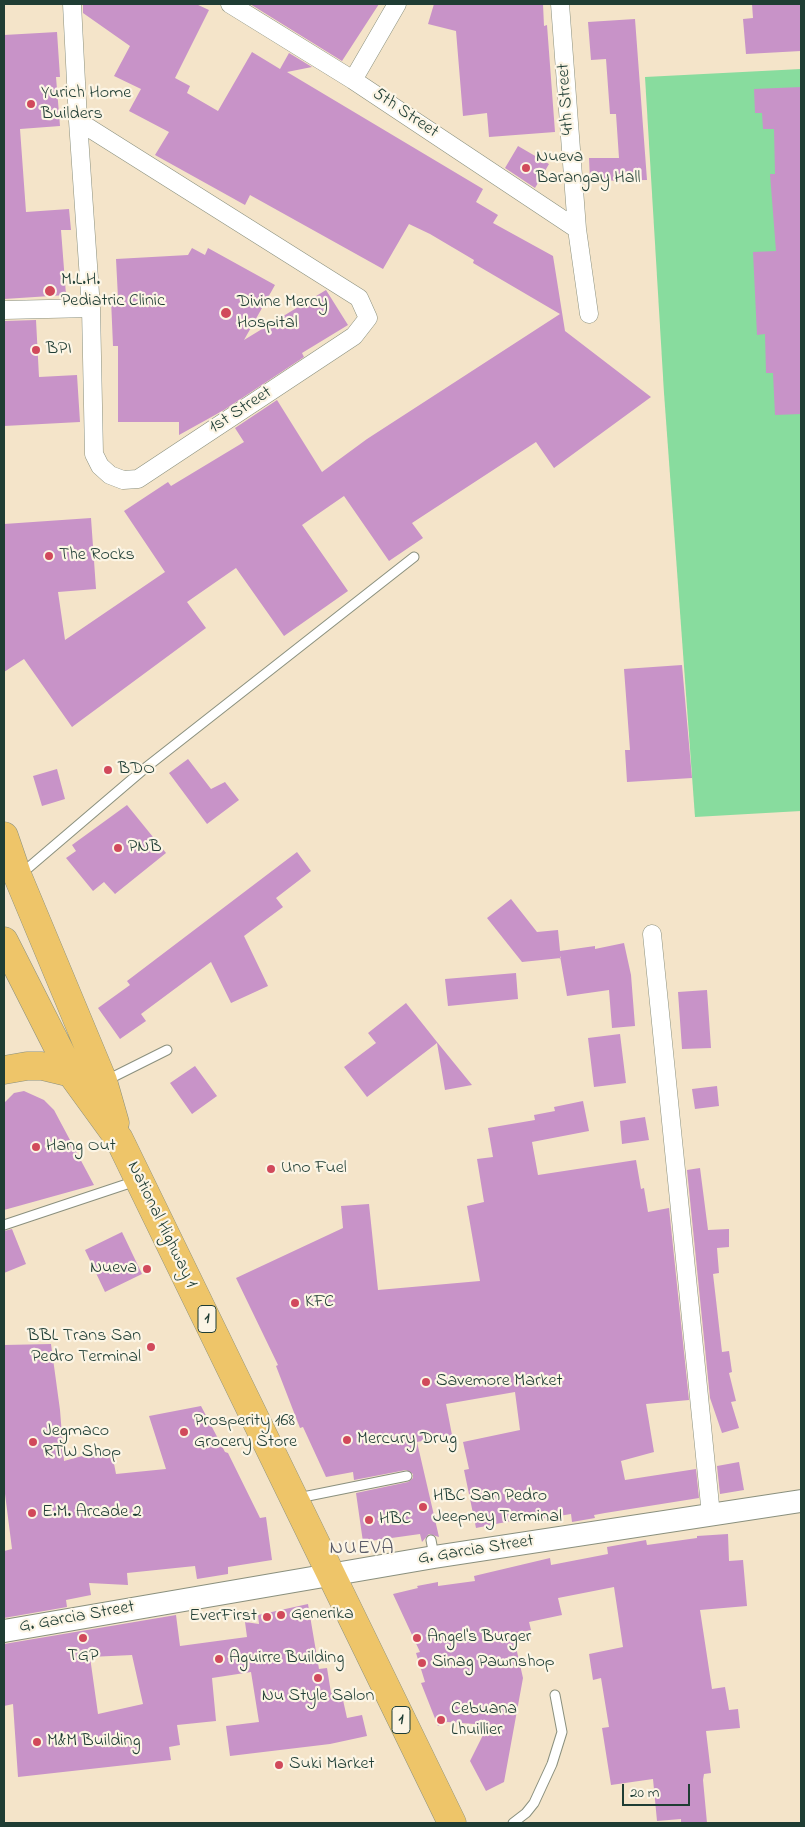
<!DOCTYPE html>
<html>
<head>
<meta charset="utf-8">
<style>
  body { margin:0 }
  #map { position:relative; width:805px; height:1827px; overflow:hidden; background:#f4e4c9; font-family:"Indie Flower",sans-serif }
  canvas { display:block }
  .frame { position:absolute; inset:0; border:5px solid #1f3d34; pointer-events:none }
  .scale { position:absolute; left:622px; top:1784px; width:68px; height:22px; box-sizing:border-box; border:2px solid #1f3d34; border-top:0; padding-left:6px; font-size:15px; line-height:18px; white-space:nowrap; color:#1f3d34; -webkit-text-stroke:4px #fcf5e5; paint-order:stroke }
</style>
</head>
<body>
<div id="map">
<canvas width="805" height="1827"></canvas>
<div class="frame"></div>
<div class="scale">20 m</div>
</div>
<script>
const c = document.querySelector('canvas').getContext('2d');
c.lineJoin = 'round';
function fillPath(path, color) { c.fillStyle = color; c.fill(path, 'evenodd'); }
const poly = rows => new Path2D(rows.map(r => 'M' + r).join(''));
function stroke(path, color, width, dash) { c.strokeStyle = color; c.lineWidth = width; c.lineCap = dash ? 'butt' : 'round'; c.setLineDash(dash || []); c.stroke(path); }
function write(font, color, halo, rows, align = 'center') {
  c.font = font + ' "Indie Flower",sans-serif'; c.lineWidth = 4.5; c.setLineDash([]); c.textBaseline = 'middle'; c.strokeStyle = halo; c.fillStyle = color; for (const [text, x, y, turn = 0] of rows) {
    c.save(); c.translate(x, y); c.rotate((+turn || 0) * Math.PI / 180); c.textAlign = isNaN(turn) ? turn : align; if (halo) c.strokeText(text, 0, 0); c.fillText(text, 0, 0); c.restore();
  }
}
fillPath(poly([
  [801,69,801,811,695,817,664,393,645,77]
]), '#88dc9e');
fillPath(poly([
  [83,4,196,4,209,10,175,78,190,86,187,93,218,111,252,52,280,69,289,53,312,67,287,72,483,189,476,202,498,215,493,223,553,256,565,331,651,397,554,468,536,442,412,523,423,538,389,561,344,496,302,525,348,591,284,636,236,568,187,602,206,628,72,727,24,659,4,672,4,524,91,518,96,589,58,592,65,640,165,572,124,511,168,482,171,486,244,442,235,428,277,400,322,472,367,439,560,314,473,263,474,260,430,234,409,224,383,269,250,195,245,205,155,155,169,132,129,111,141,89,114,76,130,46,83,13],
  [250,4,379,4,342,61],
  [434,4,543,4,544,26,547,25,555,132,489,137,487,113,463,116,456,31,428,24],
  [752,4,801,4,801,51,746,54,743,19,753,18],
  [635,19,647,180,590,181,589,158,619,158,616,114,610,114,606,59,591,60,588,22],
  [57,32,60,77,56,77,60,126,20,129,26,212,69,209,71,230,61,230,66,295,4,299,4,35],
  [801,87,801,414,775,415,773,373,766,373,765,334,757,335,753,252,776,251,770,174,775,174,774,129,763,129,762,113,755,113,754,89],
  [518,146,549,164,535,188,505,168],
  [192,248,205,255,208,248,275,285,244,340,326,290,348,325,302,353,304,357,224,410,179,435,179,422,118,422,118,346,113,346,111,299,118,298,116,259,188,255],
  [36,320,39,377,77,375,80,422,4,426,4,321],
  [682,665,692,778,627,782,625,750,630,750,624,669],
  [188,759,211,789,225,782,239,800,207,824,169,773],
  [57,769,65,799,42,806,33,776],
  [127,805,166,853,115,894,104,882,93,891,66,858,76,851,72,845],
  [297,852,311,871,276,898,283,907,244,936,268,986,231,1003,211,962,141,1014,146,1021,120,1039,98,1008,130,985,127,981],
  [511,899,537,932,558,930,560,951,595,946,595,949,624,943,631,975,635,1026,612,1028,609,990,567,996,560,956,561,958,522,962,487,918],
  [516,973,518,999,448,1006,445,979],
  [707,990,711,1048,682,1049,678,992],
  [406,1003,437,1042,472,1085,445,1090,437,1043,367,1097,344,1067,376,1043,368,1033],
  [620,1034,626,1083,594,1087,588,1038],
  [195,1066,217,1096,192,1114,170,1083],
  [717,1086,719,1106,695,1109,692,1089],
  [24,1091,44,1100,54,1110,94,1185,4,1210,4,1103,14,1093],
  [583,1101,589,1131,532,1142,538,1175,636,1160,641,1189,644,1188,648,1212,669,1208,689,1400,646,1404,654,1452,621,1461,625,1480,696,1469,699,1498,605,1513,594,1515,595,1518,572,1522,571,1514,516,1523,516,1520,476,1528,464,1470,469,1469,463,1442,520,1430,515,1392,446,1404,452,1435,417,1442,439,1537,429,1534,422,1542,420,1534,363,1542,356,1493,408,1482,413,1478,413,1474,406,1470,354,1480,353,1472,326,1477,303,1427,300,1428,276,1366,278,1365,236,1278,343,1228,341,1206,369,1204,378,1290,480,1281,467,1206,484,1202,477,1159,493,1157,488,1128,535,1120,534,1115,555,1111,554,1107],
  [645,1117,649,1140,622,1144,620,1121],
  [700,1168,708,1230,729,1229,729,1247,717,1248,719,1273,713,1274,722,1352,729,1351,732,1372,729,1373,736,1401,731,1402,739,1428,722,1433,710,1398,687,1170],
  [12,1229,26,1264,4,1273,4,1231],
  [122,1232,142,1274,105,1292,85,1250],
  [51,1344,60,1410,64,1461,111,1448,116,1474,166,1469,149,1416,201,1406,225,1452,228,1453,260,1518,266,1517,272,1560,228,1567,228,1574,197,1579,195,1566,127,1573,128,1585,89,1583,91,1595,66,1600,67,1607,4,1618,4,1551,12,1549,4,1486,4,1345],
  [739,1462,744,1490,720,1494,717,1466],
  [728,1534,729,1561,743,1560,747,1606,700,1610,712,1689,725,1687,729,1710,738,1709,740,1728,706,1731,711,1773,704,1774,703,1780,707,1823,681,1823,681,1819,657,1821,653,1779,611,1785,602,1728,609,1727,601,1678,593,1680,589,1654,623,1647,614,1587,558,1598,562,1615,529,1622,531,1630,513,1634,523,1678,504,1782,486,1791,470,1761,488,1725,447,1722,438,1726,421,1683,425,1682,416,1653,420,1652,393,1594,418,1588,417,1586,438,1582,438,1586,475,1581,474,1576,550,1558,551,1565,608,1554,607,1547,646,1540,647,1545,697,1538,697,1536],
  [308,1604,319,1669,327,1668,331,1693,341,1691,347,1718,362,1715,367,1736,330,1744,230,1756,226,1726,259,1722,251,1672,212,1678,216,1721,177,1725,180,1745,169,1747,171,1760,18,1777,13,1704,4,1706,4,1644,176,1615,180,1646,247,1637,245,1622,259,1624,258,1615],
  [132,1655,143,1704,98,1714,90,1657]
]), '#c893c8');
const service = poly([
  [21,874,144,769,414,557],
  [105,1081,167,1050],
  [4,1225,136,1181],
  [298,1498,407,1476],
  [431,1540,434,1556],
  [513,1823,526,1813,534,1803,552,1764,562,1732,555,1695]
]);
const minor = poly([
  [72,4,78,121,91,308,94,454,100,466,110,475,123,480,138,479,354,336,368,318,359,298,78,121],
  [230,4,353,80,577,229],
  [560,4,577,229,589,314],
  [353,80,397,4],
  [4,310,91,308],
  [652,934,711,1515]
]);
const tertiary = poly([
  [4,1631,434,1557,801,1501]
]);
const trunk = poly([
  [4,836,18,877,103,1081,115,1123],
  [4,941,71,1073,119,1139,452,1823],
  [4,1070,27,1066,42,1066,71,1073]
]);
stroke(service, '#8a907e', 11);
stroke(minor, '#8a907e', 19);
stroke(tertiary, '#8a907e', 24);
stroke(trunk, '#8a907e', 29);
stroke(service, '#fff', 9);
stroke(minor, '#fff', 18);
stroke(tertiary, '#fff', 22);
stroke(trunk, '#eec569', 28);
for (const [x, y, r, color] of [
  [31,104,5,"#d1495b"],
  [526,168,5,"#d1495b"],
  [50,291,6,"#d1495b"],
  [226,313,6,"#d1495b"],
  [36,350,5,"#d1495b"],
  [49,556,5,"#d1495b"],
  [108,770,5,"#d1495b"],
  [118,848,5,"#d1495b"],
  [36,1147,5,"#d1495b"],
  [271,1169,5,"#d1495b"],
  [147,1269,5,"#d1495b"],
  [295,1303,5,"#d1495b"],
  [151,1347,5,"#d1495b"],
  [426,1382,5,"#d1495b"],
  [184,1432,5,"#d1495b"],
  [347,1440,5,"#d1495b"],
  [33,1442,5,"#d1495b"],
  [423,1507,5,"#d1495b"],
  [32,1513,5,"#d1495b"],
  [369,1520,5,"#d1495b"],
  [281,1615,5,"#d1495b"],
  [267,1617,5,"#d1495b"],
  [83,1638,5,"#d1495b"],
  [417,1638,5,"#d1495b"],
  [219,1659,5,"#d1495b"],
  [422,1663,5,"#d1495b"],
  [318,1678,5,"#d1495b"],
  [441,1720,5,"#d1495b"],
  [37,1742,5,"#d1495b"],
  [279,1765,5,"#d1495b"]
]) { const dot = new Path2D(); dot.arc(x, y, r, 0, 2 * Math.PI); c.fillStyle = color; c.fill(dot); stroke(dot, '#fcf5e5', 2); }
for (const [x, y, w] of [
  [207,1319,18],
  [401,1720,18]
]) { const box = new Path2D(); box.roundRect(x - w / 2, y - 13.5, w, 27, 4); c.fillStyle = '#fcf5e5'; c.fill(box); stroke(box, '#1f3d34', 1); }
write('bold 16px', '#1f3d34', null, [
  ["1",207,1319],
  ["1",401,1720]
]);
write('18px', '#1f3d34', '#fcf5e5', [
  ["Yurich Home",41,94],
  ["Builders",41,115],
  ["Nueva",536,158],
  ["Barangay Hall",536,179],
  ["M.L.H.",61,281],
  ["Pediatric Clinic",61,302],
  ["Divine Mercy",237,303],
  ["Hospital",237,324],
  ["BPI",46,350],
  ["The Rocks",59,556],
  ["BDO",118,770],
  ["PNB",128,848],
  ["Hang Out",46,1147],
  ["Uno Fuel",281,1169],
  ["Nueva",137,1269,"right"],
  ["KFC",305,1303],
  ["BBL Trans San",141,1337,"right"],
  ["Pedro Terminal",141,1358,"right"],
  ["Savemore Market",436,1382],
  ["Prosperity 168",194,1422],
  ["Grocery Store",194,1443],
  ["Jegmaco",43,1432],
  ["RTW Shop",43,1453],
  ["Mercury Drug",357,1440],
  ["HBC San Pedro",433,1497],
  ["Jeepney Terminal",433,1518],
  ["E.M. Arcade 2",42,1513],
  ["HBC",379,1520],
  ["Generika",291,1615],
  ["EverFirst",257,1617,"right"],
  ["Angel's Burger",427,1638],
  ["TGP",83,1657,"center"],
  ["Aguirre Building",229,1659],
  ["Sinag Pawnshop",432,1663],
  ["Nu Style Salon",318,1697,"center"],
  ["Cebuana",451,1710],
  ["Lhuillier",451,1731],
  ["M&M Building",47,1742],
  ["Suki Market",289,1765]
], 'left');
write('18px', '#1f3d34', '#fcf5e5', [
  ["4th Street",567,99,-94],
  ["5th Street",405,114,34],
  ["1st Street",241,411,-33],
  ["National Highway 1",161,1225,64],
  ["G. Garcia Street",476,1551,-9],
  ["G. Garcia Street",77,1618,-10]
]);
c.letterSpacing = '1px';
write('20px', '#5a5b68', '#fcf5e5', [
  ["NUEVA",362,1550]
]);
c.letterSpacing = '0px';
</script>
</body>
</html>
